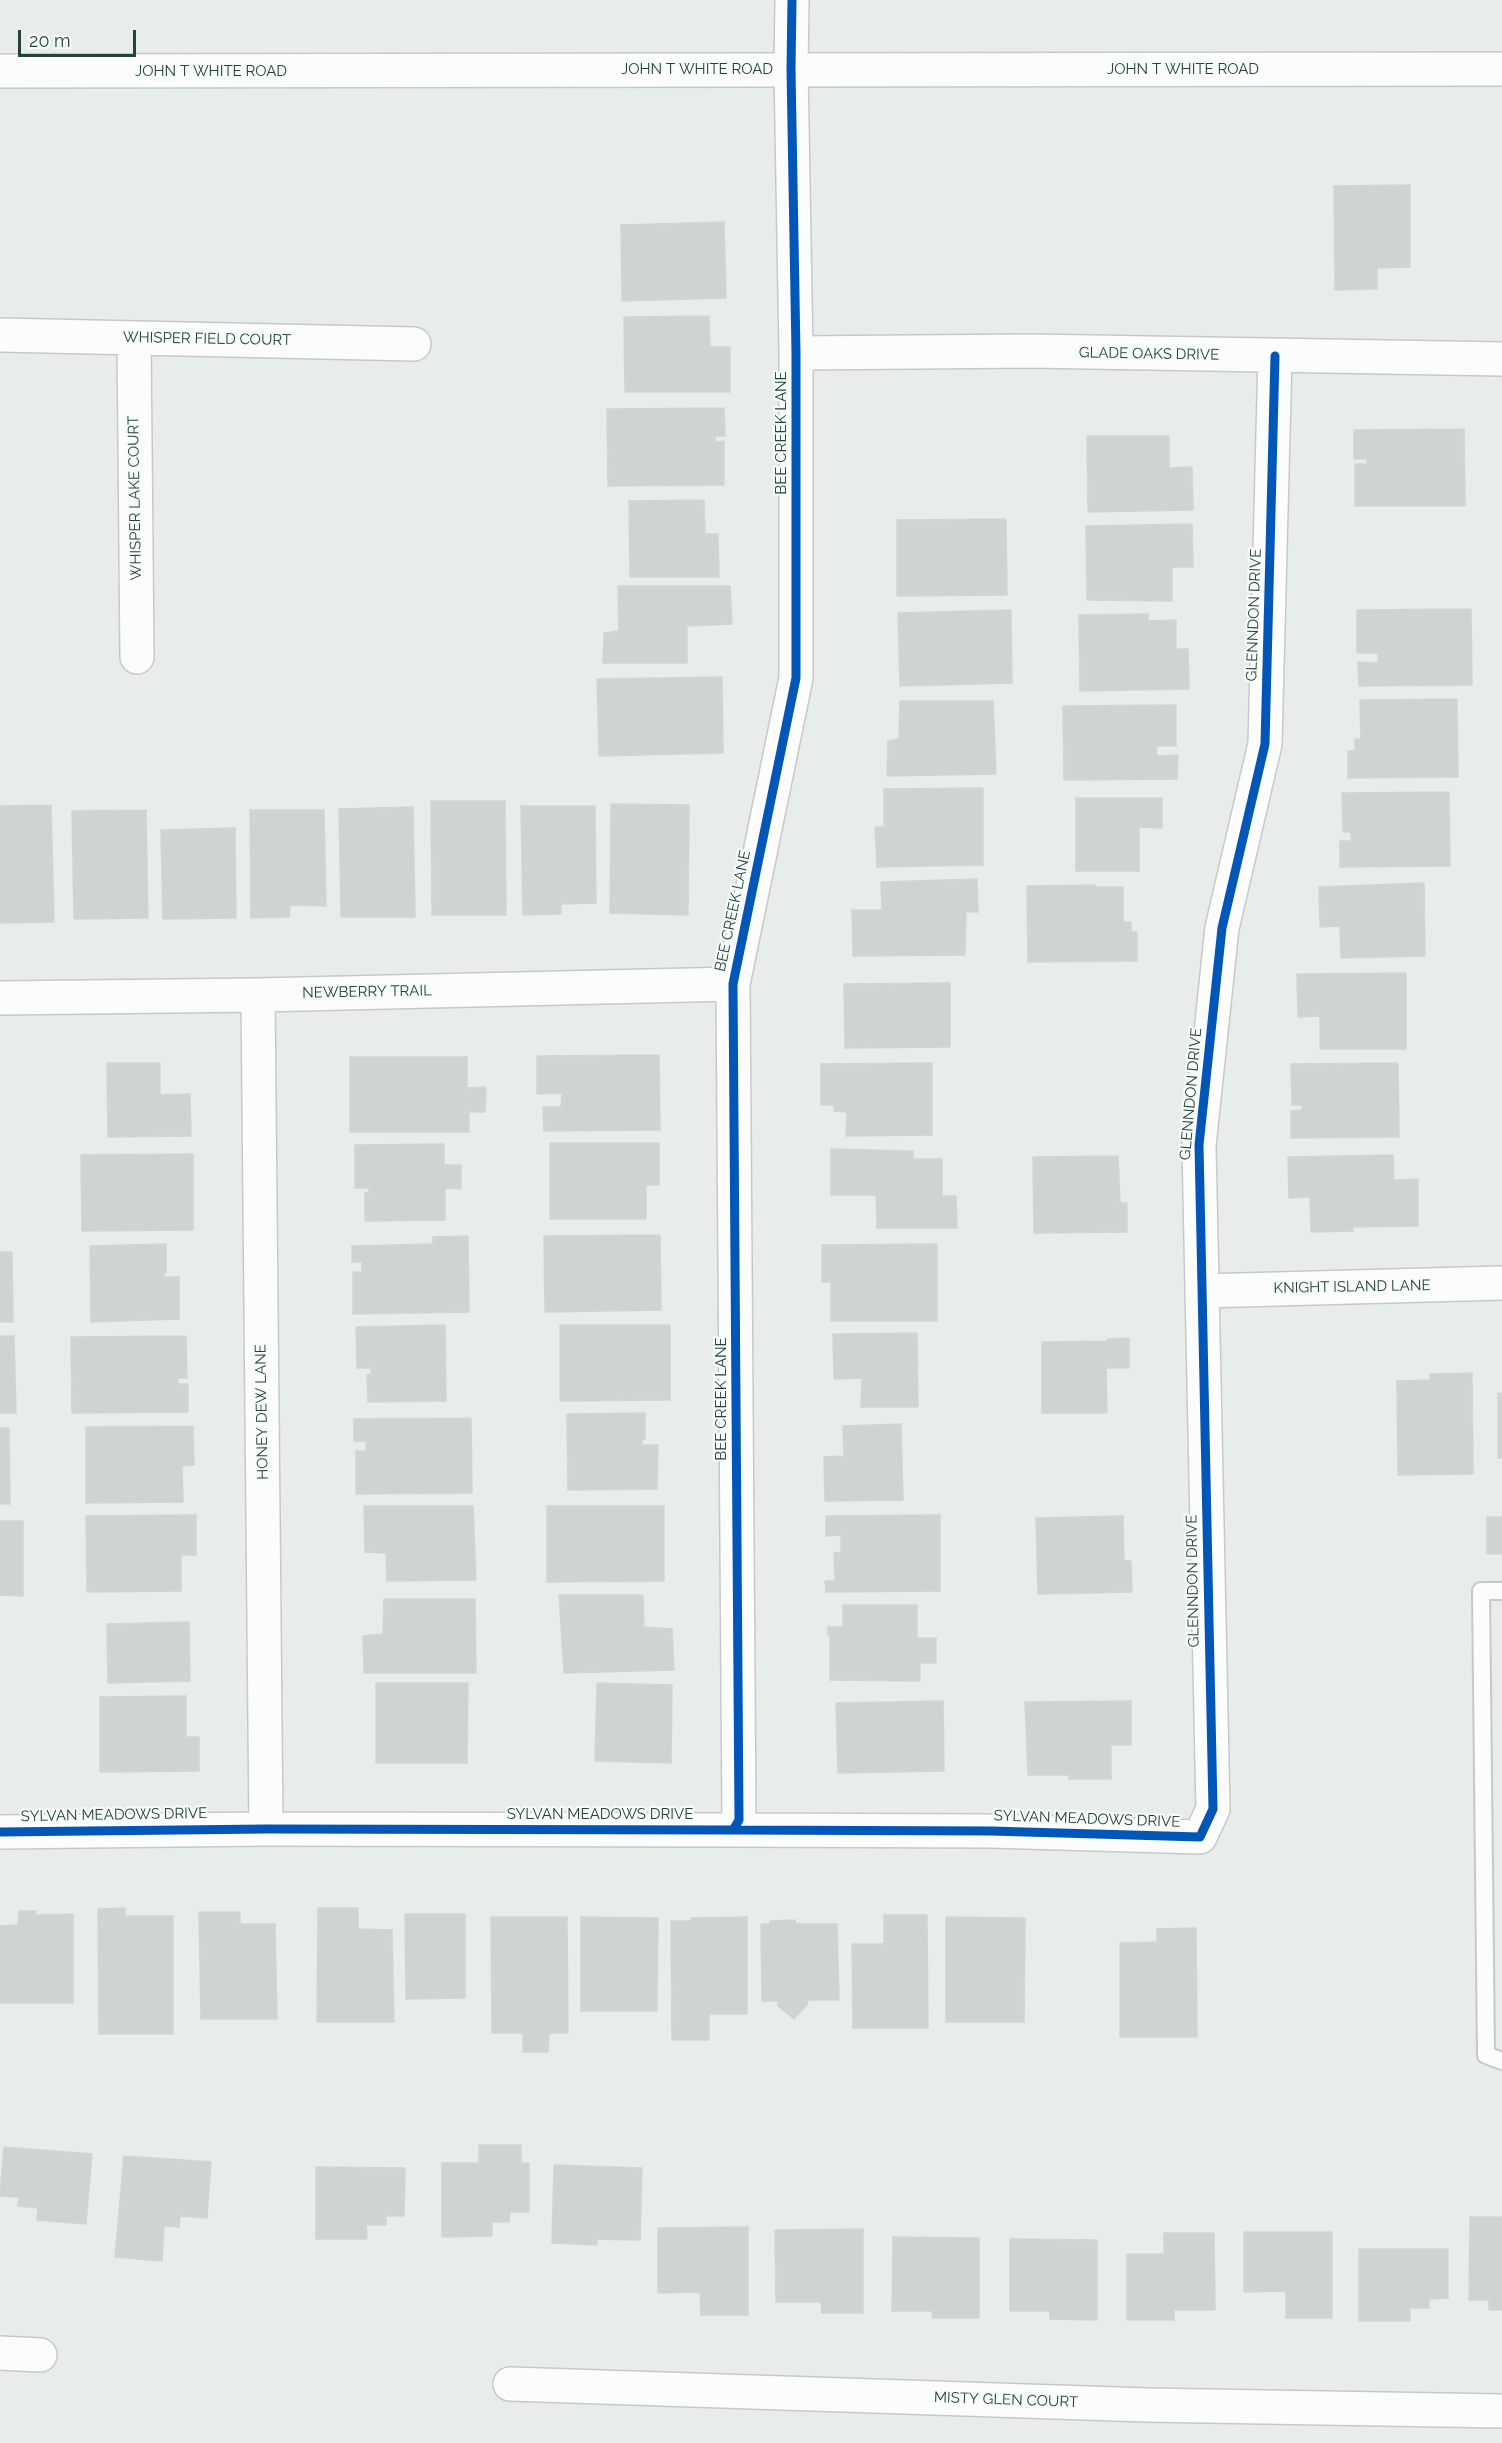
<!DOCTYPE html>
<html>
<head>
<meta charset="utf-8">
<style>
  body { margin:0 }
  #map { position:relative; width:1502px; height:2443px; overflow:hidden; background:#e8edeb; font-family:Raleway,sans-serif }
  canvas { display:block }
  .scale { position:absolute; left:18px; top:30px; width:118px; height:27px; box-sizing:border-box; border:3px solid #24423a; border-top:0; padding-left:8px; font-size:18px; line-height:21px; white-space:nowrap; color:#24423a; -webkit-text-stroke:4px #f7fbf9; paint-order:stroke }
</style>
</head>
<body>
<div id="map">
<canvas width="1502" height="2443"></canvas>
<div class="scale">20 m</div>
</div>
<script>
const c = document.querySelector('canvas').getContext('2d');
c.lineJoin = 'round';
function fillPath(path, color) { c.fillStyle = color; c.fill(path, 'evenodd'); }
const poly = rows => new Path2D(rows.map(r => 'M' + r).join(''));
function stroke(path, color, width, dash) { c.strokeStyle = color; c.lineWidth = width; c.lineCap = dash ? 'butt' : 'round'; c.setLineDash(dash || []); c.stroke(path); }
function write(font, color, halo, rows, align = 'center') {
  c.font = font + ' Raleway,sans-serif'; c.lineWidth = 4.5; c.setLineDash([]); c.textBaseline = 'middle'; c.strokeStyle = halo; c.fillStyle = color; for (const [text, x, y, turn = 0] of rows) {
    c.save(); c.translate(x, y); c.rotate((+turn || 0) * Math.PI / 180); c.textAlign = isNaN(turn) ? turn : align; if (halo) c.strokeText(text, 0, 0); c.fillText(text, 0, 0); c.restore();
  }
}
const building = poly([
  [1410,185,1410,267,1377,268,1377,289,1335,290,1334,186,1410,185],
  [724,222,726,298,622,301,621,225,724,222],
  [709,316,710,347,730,347,730,392,625,392,624,317,709,316],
  [724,408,725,436,715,436,715,442,724,441,724,485,608,486,607,409,724,408],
  [1464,429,1465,506,1355,506,1355,464,1367,464,1367,459,1354,459,1354,430,1464,429],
  [1087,436,1169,436,1169,468,1192,467,1193,510,1088,512,1087,436],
  [704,500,705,534,718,534,719,577,630,577,629,501,704,500],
  [1006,519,1007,595,897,596,897,520,1006,519],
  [1192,524,1193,567,1172,567,1172,601,1087,600,1086,526,1192,524],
  [618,586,730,586,732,624,687,626,687,663,603,663,604,633,619,631,618,586],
  [1471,609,1472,685,1359,686,1358,662,1378,663,1378,653,1357,653,1357,610,1471,609],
  [1011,610,1012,683,900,686,898,613,1011,610],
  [1148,614,1148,621,1176,620,1176,649,1188,649,1189,689,1080,691,1079,615,1148,614],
  [722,677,723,753,599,756,597,679,722,677],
  [1457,699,1458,777,1348,778,1348,751,1355,751,1355,739,1361,739,1360,700,1457,699],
  [900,701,993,701,996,774,887,776,888,741,899,739,900,701],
  [1176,705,1176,746,1156,746,1157,756,1178,755,1177,779,1064,780,1063,706,1176,705],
  [983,788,983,865,877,867,875,827,884,827,884,789,983,788],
  [1449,792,1450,866,1340,867,1340,841,1351,841,1351,832,1343,832,1342,793,1449,792],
  [1076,798,1162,798,1162,828,1139,827,1139,871,1076,871,1076,798],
  [431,801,505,801,506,915,432,915,431,801],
  [611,804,689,805,688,915,610,913,611,804],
  [51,805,54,922,0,923,0,806,51,805],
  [521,806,595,806,596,903,561,904,561,914,523,915,521,806],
  [413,807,415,917,341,917,339,809,413,807],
  [146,810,148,918,74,919,72,811,146,810],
  [250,810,324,810,326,906,290,905,289,917,251,918,250,810],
  [235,828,236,918,163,919,161,830,235,828],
  [977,879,978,912,966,912,965,955,853,956,852,910,882,910,881,882,977,879],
  [1424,883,1425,956,1341,958,1340,926,1320,927,1319,887,1424,883],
  [1095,885,1095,887,1123,887,1123,922,1131,922,1131,932,1137,932,1137,961,1028,962,1027,886,1095,885],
  [1406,973,1406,1049,1320,1049,1320,1016,1298,1017,1297,974,1406,973],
  [950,983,950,1047,845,1048,844,984,950,983],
  [659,1055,660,1130,544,1131,543,1107,561,1107,562,1093,537,1094,537,1056,659,1055],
  [350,1057,467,1057,467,1088,486,1087,485,1112,469,1112,469,1132,350,1132,350,1057],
  [107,1063,160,1063,160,1095,190,1094,191,1136,108,1137,107,1063],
  [932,1063,932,1135,846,1136,847,1112,834,1111,834,1105,821,1105,821,1064,932,1063],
  [1398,1063,1399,1137,1291,1138,1291,1111,1302,1110,1302,1105,1292,1105,1291,1064,1398,1063],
  [550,1143,659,1143,659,1185,646,1185,646,1219,550,1219,550,1143],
  [444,1144,444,1165,461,1165,461,1189,445,1188,445,1220,365,1221,365,1193,369,1193,369,1188,355,1188,355,1145,444,1144],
  [831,1149,913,1151,913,1159,942,1159,942,1196,956,1196,957,1228,877,1228,876,1195,831,1195,831,1149],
  [193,1154,193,1230,82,1231,81,1155,193,1154],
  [1393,1155,1394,1180,1418,1179,1418,1226,1353,1227,1353,1231,1311,1232,1310,1197,1289,1198,1288,1157,1393,1155],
  [1118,1156,1120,1203,1127,1203,1127,1232,1034,1233,1033,1157,1118,1156],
  [660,1235,661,1310,545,1312,544,1236,660,1235],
  [468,1236,469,1312,353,1314,353,1272,362,1272,362,1262,352,1262,352,1246,433,1244,433,1237,468,1236],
  [166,1244,166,1273,164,1273,164,1277,179,1277,179,1319,91,1322,90,1246,166,1244],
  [937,1244,937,1321,831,1321,831,1282,822,1282,822,1245,937,1244],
  [0,1252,12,1252,13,1322,0,1322,0,1252],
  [445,1325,446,1401,368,1402,367,1375,371,1374,371,1368,357,1368,356,1327,445,1325],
  [560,1325,670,1325,670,1400,560,1401,560,1325],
  [917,1333,918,1407,861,1407,862,1378,834,1379,833,1334,917,1333],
  [0,1336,14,1336,16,1413,0,1413,0,1336],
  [186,1336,187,1378,178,1378,178,1384,188,1384,188,1412,72,1413,71,1337,186,1336],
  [1129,1338,1129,1368,1106,1368,1107,1413,1042,1413,1042,1342,1108,1341,1107,1339,1129,1338],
  [1472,1373,1473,1474,1398,1475,1397,1381,1430,1380,1430,1374,1472,1373],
  [1498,1393,1502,1394,1502,1458,1498,1458,1498,1393],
  [645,1413,645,1439,642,1439,642,1445,658,1445,657,1489,568,1490,567,1414,645,1413],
  [471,1418,472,1493,356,1494,356,1451,366,1451,366,1441,354,1441,354,1419,471,1418],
  [901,1424,903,1500,825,1501,824,1457,844,1456,843,1426,901,1424],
  [193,1426,194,1465,182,1466,183,1502,86,1503,86,1427,193,1426],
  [0,1428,9,1428,10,1504,0,1504,0,1428],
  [364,1506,473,1506,476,1580,387,1581,386,1553,365,1552,364,1506],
  [547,1506,664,1506,664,1581,547,1582,547,1506],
  [196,1515,196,1555,181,1555,181,1591,87,1592,86,1516,196,1515],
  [940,1515,940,1591,826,1592,825,1581,835,1581,834,1553,841,1552,841,1535,826,1536,826,1516,940,1515],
  [1123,1516,1124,1561,1131,1561,1132,1592,1038,1594,1036,1518,1123,1516],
  [1487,1517,1502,1517,1502,1554,1487,1554,1487,1517],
  [0,1521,23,1521,23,1596,0,1595,0,1521],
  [559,1595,643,1595,644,1627,672,1629,674,1670,564,1673,559,1595],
  [384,1599,475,1599,476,1673,364,1673,363,1636,383,1634,384,1599],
  [843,1605,917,1605,917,1638,936,1638,936,1663,920,1663,920,1681,830,1680,830,1635,828,1635,828,1627,843,1627,843,1605],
  [189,1622,190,1681,108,1683,107,1624,189,1622],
  [376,1683,468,1683,467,1763,376,1763,376,1683],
  [597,1683,672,1685,671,1763,595,1761,597,1683],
  [186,1696,186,1737,199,1737,199,1771,100,1772,100,1697,186,1696],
  [943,1701,944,1771,838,1773,836,1703,943,1701],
  [1131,1701,1131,1745,1111,1745,1111,1779,1069,1779,1069,1775,1028,1775,1025,1702,1131,1701],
  [125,1908,125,1916,173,1916,173,2034,99,2034,98,1909,125,1908],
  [318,1908,358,1908,358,1929,392,1930,394,2022,317,2022,318,1908],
  [19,1911,36,1911,36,1915,73,1914,73,2003,0,2003,0,1926,18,1925,19,1911],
  [199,1912,240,1912,240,1924,275,1924,277,2019,201,2019,199,1912],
  [405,1914,465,1914,465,1998,406,1999,405,1914],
  [884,1915,927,1915,928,2028,853,2028,852,1944,884,1944,884,1915],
  [491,1917,567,1917,568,2033,549,2033,548,2052,523,2052,523,2033,492,2033,491,1917],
  [581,1917,658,1918,657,2011,581,2011,581,1917],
  [747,1917,747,2014,709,2014,709,2040,672,2040,671,1921,691,1921,691,1918,747,1917],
  [946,1917,1025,1918,1024,2022,946,2022,946,1917],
  [795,1920,796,1924,837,1924,839,2000,808,2000,807,2005,794,2019,778,2006,778,2001,762,2001,761,1924,770,1924,770,1921,795,1920],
  [1196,1928,1197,2037,1120,2037,1120,1943,1157,1942,1157,1929,1196,1928],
  [479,2145,521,2145,521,2163,529,2163,529,2212,510,2212,509,2222,492,2222,492,2236,442,2237,442,2163,479,2163,479,2145],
  [4,2147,92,2154,86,2224,37,2220,38,2208,18,2206,19,2197,0,2196,4,2147],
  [124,2156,211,2162,207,2218,180,2216,179,2227,164,2226,162,2261,115,2257,124,2156],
  [554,2165,642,2168,640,2240,597,2239,597,2245,552,2243,554,2165],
  [316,2167,405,2168,404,2216,386,2216,386,2225,366,2225,367,2239,316,2239,316,2167],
  [1470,2217,1502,2217,1502,2310,1489,2310,1489,2300,1469,2300,1470,2217],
  [748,2227,748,2315,701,2315,700,2292,658,2293,658,2228,748,2227],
  [863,2229,863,2313,822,2313,821,2302,776,2302,775,2230,863,2229],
  [1244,2232,1332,2232,1332,2318,1286,2318,1286,2291,1244,2292,1244,2232],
  [1164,2233,1214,2233,1215,2310,1174,2310,1174,2320,1127,2320,1127,2254,1164,2254,1164,2233],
  [893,2237,979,2238,979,2318,932,2318,933,2311,892,2311,893,2237],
  [1010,2239,1097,2240,1097,2320,1050,2319,1050,2311,1010,2311,1010,2239],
  [1359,2249,1448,2249,1448,2298,1429,2299,1429,2308,1410,2308,1410,2321,1359,2321,1359,2249]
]);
fillPath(building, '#cfd4d2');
stroke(building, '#d1d6d4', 1.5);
const lane = poly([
  [1502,1591,1481,1591,1486,2055,1502,2061]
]);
const street = poly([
  [0,335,414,344],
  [134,338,137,657],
  [796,353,1031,351,1502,359],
  [258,995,266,1829],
  [0,998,258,995,733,984],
  [1202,1291,1502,1283],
  [733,1830,739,1820,733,984,796,678,796,353,791,69,792,0],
  [0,1832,266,1829,733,1830,991,1831,1200,1837,1213,1809,1199,1145,1222,928,1265,744,1275,356],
  [0,2353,40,2355],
  [510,2384,1147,2405,1502,2411]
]);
const secondary = poly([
  [0,71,1502,69]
]);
stroke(lane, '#c5cac8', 20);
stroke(street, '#c5cac8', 36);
stroke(secondary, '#c3cbc8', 36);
stroke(lane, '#fcfcfc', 16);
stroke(street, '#fcfcfc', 33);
stroke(secondary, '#fcfcfc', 33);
stroke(poly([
  [733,1830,739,1820,733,984,796,678,796,353,791,69,792,0],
  [0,1832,266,1829,733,1830,991,1831,1200,1837,1213,1809,1199,1145,1222,928,1265,744,1275,356]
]), '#0057b8', 9);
write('15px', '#24423a', '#f7fbf9', [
  ["JOHN T WHITE ROAD",697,69],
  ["JOHN T WHITE ROAD",1183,69],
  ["JOHN T WHITE ROAD",211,71],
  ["WHISPER FIELD COURT",207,339,1],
  ["GLADE OAKS DRIVE",1149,354,1],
  ["BEE CREEK LANE",781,433,-90],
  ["WHISPER LAKE COURT",135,498,-91],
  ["GLENNDON DRIVE",1254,615,-88],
  ["BEE CREEK LANE",733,911,-78],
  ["NEWBERRY TRAIL",367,992,-1],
  ["GLENNDON DRIVE",1191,1094,-85],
  ["KNIGHT ISLAND LANE",1352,1287,-1],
  ["BEE CREEK LANE",721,1399,-90],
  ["HONEY DEW LANE",262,1412,-91],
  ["GLENNDON DRIVE",1193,1581,-91],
  ["SYLVAN MEADOWS DRIVE",600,1814],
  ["SYLVAN MEADOWS DRIVE",114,1815,-1],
  ["SYLVAN MEADOWS DRIVE",1087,1819,2],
  ["MISTY GLEN COURT",1006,2400,2]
]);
</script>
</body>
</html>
